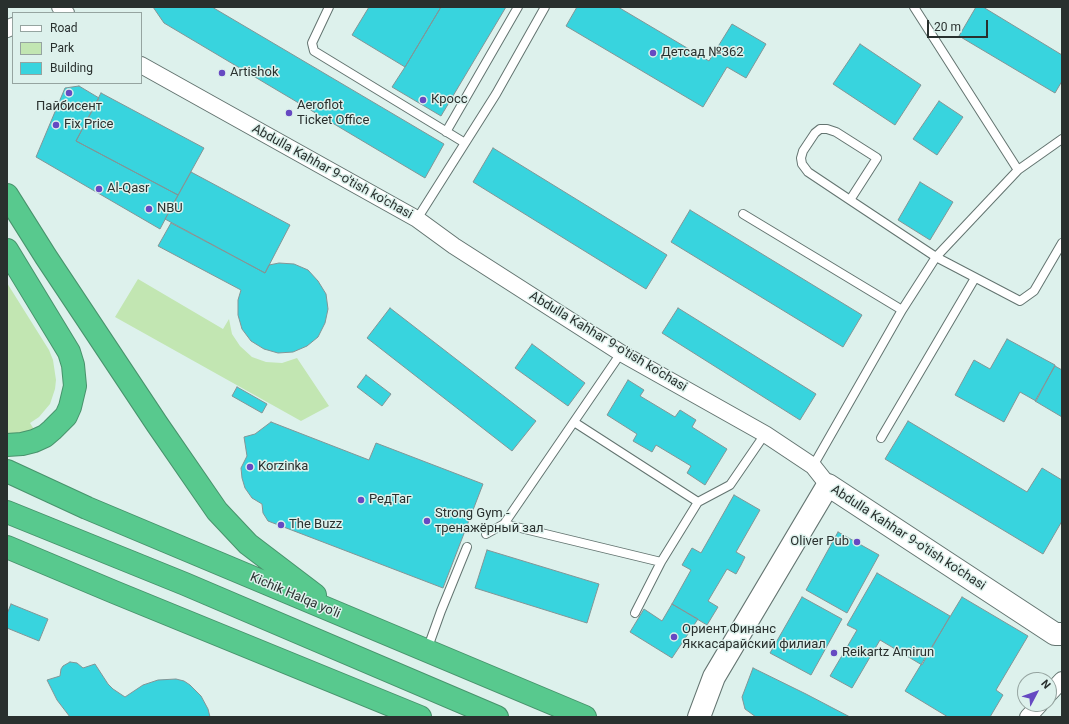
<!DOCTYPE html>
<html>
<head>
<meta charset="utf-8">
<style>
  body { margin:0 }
  #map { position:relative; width:1069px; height:724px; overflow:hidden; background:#ddf1ec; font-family:Roboto,sans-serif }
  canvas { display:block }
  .frame { position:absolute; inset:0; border:8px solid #29302e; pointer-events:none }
  .legend { position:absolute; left:12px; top:12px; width:130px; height:72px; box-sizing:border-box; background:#ddf1ec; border:1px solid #95a4a0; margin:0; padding:5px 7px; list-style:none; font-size:12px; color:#29302e }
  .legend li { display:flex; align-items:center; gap:8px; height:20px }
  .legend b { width:20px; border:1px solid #95a4a0 }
  .north { position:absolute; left:1017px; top:672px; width:40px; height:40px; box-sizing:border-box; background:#ddf1ec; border:1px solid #95a4a0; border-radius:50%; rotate:49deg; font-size:11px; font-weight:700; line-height:16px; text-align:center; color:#29302e }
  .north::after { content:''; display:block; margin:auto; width:14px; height:18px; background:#6649c2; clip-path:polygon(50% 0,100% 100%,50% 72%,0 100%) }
  .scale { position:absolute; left:927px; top:20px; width:61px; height:18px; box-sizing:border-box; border:2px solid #29302e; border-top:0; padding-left:5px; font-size:12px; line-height:14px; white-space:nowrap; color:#29302e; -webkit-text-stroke:3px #ddf1ec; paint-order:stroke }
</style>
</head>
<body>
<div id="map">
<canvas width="1069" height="724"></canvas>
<div class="frame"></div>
<ul class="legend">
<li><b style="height:5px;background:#fff"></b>Road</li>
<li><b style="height:11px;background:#c2e6b2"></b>Park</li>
<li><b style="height:11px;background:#38d4de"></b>Building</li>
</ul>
<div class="north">N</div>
<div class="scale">20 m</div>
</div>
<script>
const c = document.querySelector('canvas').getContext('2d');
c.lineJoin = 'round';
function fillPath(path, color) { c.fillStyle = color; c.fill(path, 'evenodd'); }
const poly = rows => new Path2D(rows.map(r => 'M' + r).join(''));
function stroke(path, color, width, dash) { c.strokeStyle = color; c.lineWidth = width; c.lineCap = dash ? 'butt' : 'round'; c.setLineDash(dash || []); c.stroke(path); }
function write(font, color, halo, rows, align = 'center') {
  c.font = font + ' Roboto,sans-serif'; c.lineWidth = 3; c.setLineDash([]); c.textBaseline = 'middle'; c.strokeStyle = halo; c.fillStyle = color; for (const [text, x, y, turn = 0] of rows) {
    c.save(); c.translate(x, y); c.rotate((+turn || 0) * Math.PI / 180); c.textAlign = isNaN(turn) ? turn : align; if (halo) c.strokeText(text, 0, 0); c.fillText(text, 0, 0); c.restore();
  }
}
fillPath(poly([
  [138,279,223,329,229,319,232,334,240,346,252,357,266,362,282,363,297,358,329,406,301,421,115,317],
  [7,283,49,350,53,360,56,380,55,389,50,404,39,417,30,423,35,431,7,436]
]), '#c2e6b2');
const building = poly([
  [153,7,212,7,444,144,425,178,164,23,153,7],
  [369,7,441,7,405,67,352,35,369,7],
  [441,7,506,7,441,116,392,87,405,67,441,7],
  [577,7,618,7,709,61,732,24,766,44,746,78,727,67,703,107,566,26,577,7],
  [976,7,983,7,1062,55,1062,81,1055,93,959,36,976,7],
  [860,44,921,85,895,125,833,84,860,44],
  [79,86,99,98,76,141,178,195,160,229,36,157,65,88,79,86],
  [101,93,204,148,178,195,76,141,101,93],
  [939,101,963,117,937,155,913,139,939,101],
  [493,148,667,255,646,289,473,182,493,148],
  [191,172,290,225,265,273,165,219,191,172],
  [920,182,953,202,930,240,898,220,920,182],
  [690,210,862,315,843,347,671,242,690,210],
  [171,223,265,273,269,265,279,263,294,264,308,270,318,281,326,294,328,309,325,323,318,337,307,346,293,352,278,353,264,349,251,341,242,329,238,315,238,300,241,290,158,246,171,223],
  [390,308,536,421,512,451,367,338,390,308],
  [678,308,816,394,800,420,662,333,678,308],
  [1007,339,1055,365,1036,401,1020,392,1004,422,955,395,974,360,990,369,1007,339],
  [532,344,585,383,568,406,515,368,532,344],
  [1055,366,1062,370,1062,417,1035,401,1055,366],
  [366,375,391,394,382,406,357,387,366,375],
  [628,380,644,390,640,396,675,417,680,410,696,420,692,427,727,449,705,485,687,473,691,466,656,445,652,452,633,441,637,434,607,415,628,380],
  [237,387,267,404,262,413,232,396,237,387],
  [908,421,1027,492,1042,468,1062,480,1062,521,1043,554,885,459,908,421],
  [271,422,369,460,376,443,483,484,443,588,268,521,263,513,262,504,252,498,245,488,242,478,241,468,247,456,244,437,255,434,271,422],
  [734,495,760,510,736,552,745,557,741,565,736,574,727,569,708,601,718,607,707,625,672,604,691,570,682,565,692,548,701,553,734,495],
  [838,532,879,555,847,613,806,590,838,532],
  [487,550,599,584,587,623,475,588,487,550],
  [877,573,950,616,922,665,880,640,852,688,830,676,857,630,847,625,877,573],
  [802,597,842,619,811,675,770,653,802,597],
  [962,597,1028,636,996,690,1003,695,990,717,948,717,905,691,962,597],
  [11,604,48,619,39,641,7,628,7,614,11,604],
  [672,604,698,619,672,658,630,632,644,609,662,621,672,604],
  [70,662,77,663,83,668,95,664,108,684,113,689,125,697,143,685,158,680,176,679,184,681,190,685,201,696,208,709,210,717,70,717,57,700,47,680,60,676,61,669,63,666,70,662],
  [753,668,806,694,850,717,756,717,745,709,742,697,753,668]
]);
fillPath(building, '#38d4de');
stroke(building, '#829596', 1);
const lane = poly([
  [329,7,312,43,314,51,465,143],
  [914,7,1018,170],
  [446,132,518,7],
  [850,200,877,158,836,132,827,129,820,129,815,133,803,151,801,158,802,164,808,172,850,200,936,257,1020,301,1034,291,1062,243],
  [743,214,902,310],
  [417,219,496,94,545,7],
  [574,422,698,502],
  [881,438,975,278],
  [813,466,902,310,936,257,1018,170,1062,139],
  [504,524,661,562],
  [486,534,504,524,621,353],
  [635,613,661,562,698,502,730,485,765,434],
  [427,650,441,611,467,547]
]);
const street = poly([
  [60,7,66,13],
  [7,29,13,26],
  [141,65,417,219,454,246,621,353,765,434,813,466,828,485],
  [1049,694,1062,680],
  [1028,717,1040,704]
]);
const secondary = poly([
  [699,717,714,677,828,485,1055,634,1062,634]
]);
const highway = poly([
  [7,195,46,257,157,424,217,511,248,544,315,595],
  [7,250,69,352,73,365,75,386,70,407,66,416,52,430,45,436,34,441,22,444,7,445],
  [7,471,87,508,585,717],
  [7,512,185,584,497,717],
  [7,547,114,592,420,717]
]);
stroke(lane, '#637470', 10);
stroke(street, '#637470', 18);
stroke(secondary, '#637470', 24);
stroke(highway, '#48936c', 24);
stroke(lane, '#fff', 8);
stroke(street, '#fff', 16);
stroke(secondary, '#fff', 22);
stroke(highway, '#58c98e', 22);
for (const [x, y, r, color] of [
  [653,53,4,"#6649c2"],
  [222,73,4,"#6649c2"],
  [69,93,4,"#6649c2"],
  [423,100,4,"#6649c2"],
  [289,113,4,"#6649c2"],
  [56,125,4,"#6649c2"],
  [99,189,4,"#6649c2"],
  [149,209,4,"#6649c2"],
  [250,467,4,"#6649c2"],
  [361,500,4,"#6649c2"],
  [427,521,4,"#6649c2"],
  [281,525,4,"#6649c2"],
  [857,542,4,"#6649c2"],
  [674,637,4,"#6649c2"],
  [834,653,4,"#6649c2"]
]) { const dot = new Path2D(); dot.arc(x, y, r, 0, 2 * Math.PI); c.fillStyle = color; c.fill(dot); stroke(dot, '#ddf1ec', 1.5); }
write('13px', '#29302e', '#ddf1ec', [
  ["Детсад №362",661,53],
  ["Artishok",230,73],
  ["Кросс",431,100],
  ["Aeroflot",297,106],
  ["Ticket Office",297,121],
  ["Пайбисент",69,107,"center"],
  ["Fix Price",64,125],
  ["Al-Qasr",107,189],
  ["NBU",157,209],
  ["Korzinka",258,467],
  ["РедТаг",369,500],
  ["Strong Gym -",435,514],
  ["тренажёрный зал",435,529],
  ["The Buzz",289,525],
  ["Oliver Pub",849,542,"right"],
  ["Ориент Финанс",682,630],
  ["Яккасарайский филиал",682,645],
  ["Reikartz Amirun",842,653]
], 'left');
write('13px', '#29302e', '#ddf1ec', [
  ["Abdulla Kahhar 9-o'tish ko'chasi",332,172,29],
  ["Abdulla Kahhar 9-o'tish ko'chasi",608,342,31],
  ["Abdulla Kahhar 9-o'tish ko'chasi",908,538,33],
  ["Kichik Halqa yo'li",295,596,23]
]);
</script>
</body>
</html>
